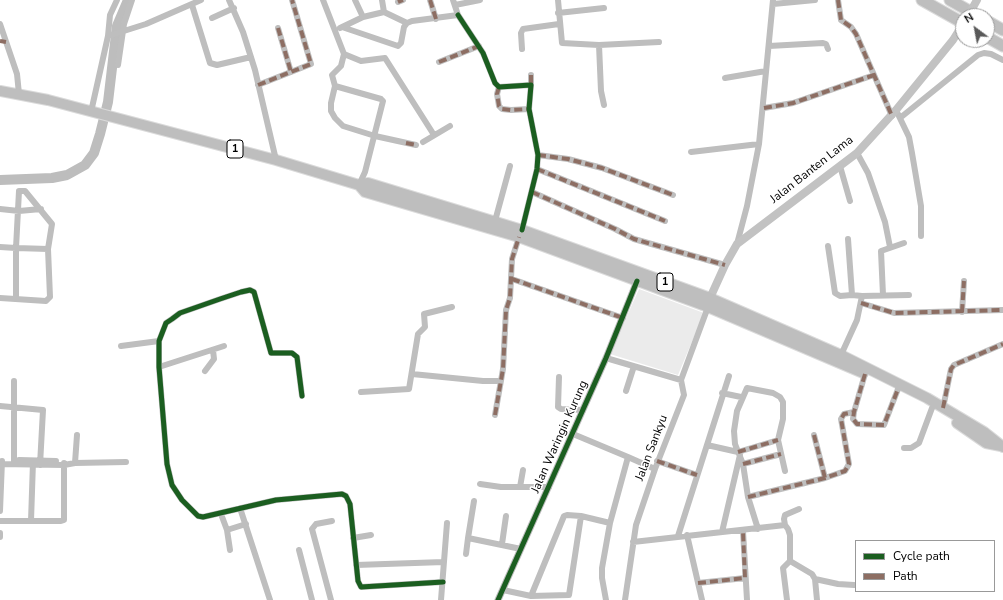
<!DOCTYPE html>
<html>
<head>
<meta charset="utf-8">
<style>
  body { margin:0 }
  #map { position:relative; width:1003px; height:600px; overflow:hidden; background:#fff; font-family:"Nunito Sans",sans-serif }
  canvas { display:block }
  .legend { position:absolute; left:855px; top:540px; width:140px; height:52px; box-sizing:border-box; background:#fff; border:1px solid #999; margin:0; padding:5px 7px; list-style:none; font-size:12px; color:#000 }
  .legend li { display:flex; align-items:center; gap:8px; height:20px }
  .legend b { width:20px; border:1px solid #999 }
  .north { position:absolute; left:955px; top:8px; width:40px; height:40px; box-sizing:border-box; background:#fff; border:1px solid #999; border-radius:50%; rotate:328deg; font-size:11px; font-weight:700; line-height:16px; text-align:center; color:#000 }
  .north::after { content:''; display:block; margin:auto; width:14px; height:18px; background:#595959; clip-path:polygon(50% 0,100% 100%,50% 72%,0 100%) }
</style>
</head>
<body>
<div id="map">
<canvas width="1003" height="600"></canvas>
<ul class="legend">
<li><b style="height:5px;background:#1b5e20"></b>Cycle path</li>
<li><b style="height:5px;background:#8d6e63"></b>Path</li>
</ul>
<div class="north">N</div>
</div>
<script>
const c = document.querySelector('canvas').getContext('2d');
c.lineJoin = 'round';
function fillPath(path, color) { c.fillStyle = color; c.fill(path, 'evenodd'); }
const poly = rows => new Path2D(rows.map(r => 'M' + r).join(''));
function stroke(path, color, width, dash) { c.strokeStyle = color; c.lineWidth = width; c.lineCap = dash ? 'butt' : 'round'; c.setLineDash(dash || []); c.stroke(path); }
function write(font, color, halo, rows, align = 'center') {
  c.font = font + ' "Nunito Sans",sans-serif'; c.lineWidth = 3; c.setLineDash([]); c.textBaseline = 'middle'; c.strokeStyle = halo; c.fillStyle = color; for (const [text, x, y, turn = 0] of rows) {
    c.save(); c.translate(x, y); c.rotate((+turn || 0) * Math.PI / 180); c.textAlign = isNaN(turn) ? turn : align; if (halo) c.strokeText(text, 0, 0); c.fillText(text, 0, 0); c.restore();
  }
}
fillPath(poly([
  [639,289,704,313,678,375,610,354]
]), '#ebebeb');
stroke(poly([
  [0,180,52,178,67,175,85,165,94,153,100,134,108,102,117,26,128,0]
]), '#bdbdbd', 10);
const trunk = poly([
  [0,91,48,100,276,160,359,185,368,183,522,230,710,298,841,355,927,398,984,432,1003,447],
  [359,185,365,192,519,237,703,305,863,373],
  [957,423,986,443,1001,446]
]);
const motorway = poly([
  [922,0,963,23],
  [950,0,978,16],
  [987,21,1003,30],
  [987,37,1003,46]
]);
stroke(trunk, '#dbdbdb', 12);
stroke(motorway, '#dbdbdb', 13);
stroke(poly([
  [229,0,243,32,255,70,276,160],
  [323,0,344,54,341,66,332,75,335,86,331,103,331,111,335,118,343,126,375,136,416,145],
  [430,0,436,19],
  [558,0,562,43,599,45,659,42],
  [838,0,841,20,851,27,856,34,892,116],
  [398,2,403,0],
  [773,4,815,0],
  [192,5,210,63,217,65,251,57],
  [455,5,480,0],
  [384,12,407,23],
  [558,13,604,8],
  [458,15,483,53,495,83,499,87,531,85,529,109,538,155,537,169,522,230],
  [363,17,384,12,382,0],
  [212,18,234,8],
  [0,24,17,74,19,94],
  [342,27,398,46,401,43,404,27,407,23,412,21,458,15,453,0],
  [278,28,291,72],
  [340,28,363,17,355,0],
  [108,36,146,24,201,0],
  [599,45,601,91,604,105],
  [769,46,823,43,826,44,828,49],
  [522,49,521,33,523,29,559,24],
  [344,54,361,61,385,58,434,135],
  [439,62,479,46],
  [118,65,124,24,132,0],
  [531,75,531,85],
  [725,78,766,71],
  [258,85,311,64,292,0],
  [335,86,381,99,383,101,365,172,359,185],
  [499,87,497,94,499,106,502,109,511,110,529,109],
  [764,108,793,103,874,75],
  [896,110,909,137,912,153,921,206,921,236],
  [91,112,108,36,110,15,117,0],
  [900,118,978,55,984,53,991,54,1003,60],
  [423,142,450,126],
  [691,152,759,144],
  [857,153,868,173,885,222,890,247],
  [538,155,568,159,602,168,673,195],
  [840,166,850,201],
  [537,169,665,221],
  [532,192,615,229,634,239,725,265],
  [0,209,19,211,41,209],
  [495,221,510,166],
  [737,244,747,206,759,144,773,0],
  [828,246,835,293,840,296,852,295],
  [0,247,16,248,19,191,25,191,52,224,48,249,50,297,46,301,0,298],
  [512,279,623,318],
  [883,295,881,251,904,243],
  [862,296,909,295],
  [16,299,16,248,48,249],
  [861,303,894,313,1003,310],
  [962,312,964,281],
  [121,346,159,341],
  [841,355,857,320,862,296,852,295,848,239],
  [606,358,681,380],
  [159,367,224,346],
  [205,371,214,359,213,350],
  [412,374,483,381,500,381],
  [865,374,854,412,853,419,857,424,884,425,898,389],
  [559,377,558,407,561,409,583,410],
  [626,391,634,366],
  [361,392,409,389,418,334,425,327,424,314,452,307],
  [722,393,741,397],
  [302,396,297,357,292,353,271,353,254,292,250,290,241,292,220,299,180,313,172,319,166,323,159,341,159,367,167,464,172,485,182,500,198,516,203,517,276,500,342,494,346,496,350,504,358,581,361,587,443,582],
  [0,406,43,410,40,465],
  [943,408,951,369,954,365,1003,344],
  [495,415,503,369,506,310,510,298,512,259,519,237],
  [573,434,628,457,610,523,602,568,602,578,606,600],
  [814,435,825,478],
  [707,445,729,376],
  [904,448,911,448,919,443,932,408],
  [628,457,655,469],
  [19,460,56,461],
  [657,461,697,475],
  [75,463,77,435],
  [0,464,64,465,75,463,126,462],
  [14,464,14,381],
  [743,464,781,454],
  [480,484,501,487,549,487],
  [520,487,523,470],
  [748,497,825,478,845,471,849,464,841,419,844,414,854,412],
  [474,501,468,538,521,549],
  [240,508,270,600],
  [0,511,2,461],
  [221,514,227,530,230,550],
  [0,521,61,521,64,520,64,463],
  [31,521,33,462],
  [785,525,784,519,785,515,799,509],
  [758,529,748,497,743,464,735,444,734,431,737,411,747,388,773,393,780,397,783,402,783,419,778,440,785,471],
  [227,530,246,524],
  [743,531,747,600],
  [722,532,740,455],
  [0,533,0,537],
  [687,535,702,600],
  [678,536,707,445,738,452,778,440],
  [353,538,371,535],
  [633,542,785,525,788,529,790,535,790,561,783,568,787,600],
  [502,544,506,516],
  [299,550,312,600],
  [466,554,468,538],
  [790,561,812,574,815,579,817,600],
  [356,565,444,562],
  [815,579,838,584,854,585],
  [698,583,745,578],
  [503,590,531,596,569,595,581,516],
  [531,596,564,516,567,515,581,516,610,523],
  [331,600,312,529,316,524,332,521],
  [441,600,447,523],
  [625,600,636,525,655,469,684,395,681,380,708,307]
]), '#bebebe', 6);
stroke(poly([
  [498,600,606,358,637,281]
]), '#bebebe', 7);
stroke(poly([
  [710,298,725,265,737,244,857,153,896,110,953,40,963,24]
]), '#c2c2c2', 8);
stroke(trunk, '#bebebe', 10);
stroke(motorway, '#bebebe', 11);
stroke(poly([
  [968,16,977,0]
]), '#c2c2c2', 8);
stroke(poly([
  [430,0,436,19],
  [838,0,841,20,851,27,856,34,892,116],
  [398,2,403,0],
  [278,28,291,72],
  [0,41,6,42],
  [439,62,479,46],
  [531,75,531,85],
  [258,85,311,64,292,0],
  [499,87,497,94,499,106,502,109,511,110,529,109],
  [764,108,793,103,874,75],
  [406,143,416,145],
  [538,155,568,159,602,168,673,195],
  [537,169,665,221],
  [532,192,615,229,634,239,725,265],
  [512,279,623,318],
  [861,303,894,313,1003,310],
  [962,312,964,281],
  [865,374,854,412,853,419,857,424,884,425,898,389],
  [943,408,951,369,954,365,1003,344],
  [495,415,503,369,506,310,510,298,512,259,519,237],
  [814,435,825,478],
  [738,452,778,440],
  [657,461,697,475],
  [743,464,781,454],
  [748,497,825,478,845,471,849,464,841,419,844,414,854,412],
  [698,583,745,578,743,531]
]), '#8d6e63', 4, [8, 4]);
stroke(poly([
  [458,15,483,53,495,83,499,87,531,85,529,109,538,155,537,169,522,230],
  [302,396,297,357,292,353,271,353,254,292,250,290,241,292,220,299,180,313,172,319,166,323,159,341,159,367,167,464,172,485,182,500,198,516,203,517,276,500,342,494,346,496,350,504,358,581,361,587,443,582],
  [498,600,606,358,637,281]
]), '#1b5e20', 5);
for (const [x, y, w] of [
  [235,149,16],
  [665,282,16]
]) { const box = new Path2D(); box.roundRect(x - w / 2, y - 9, w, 18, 3); c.fillStyle = '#fff'; c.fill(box); stroke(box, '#000', 1); }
write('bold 11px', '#000', null, [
  ["1",235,149],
  ["1",665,282]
]);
write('12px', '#000', '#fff', [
  ["Jalan Banten Lama",812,170,-38],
  ["Jalan Waringin Kurung",560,437,-66],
  ["Jalan Sankyu",652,448,-69]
]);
</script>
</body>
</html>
